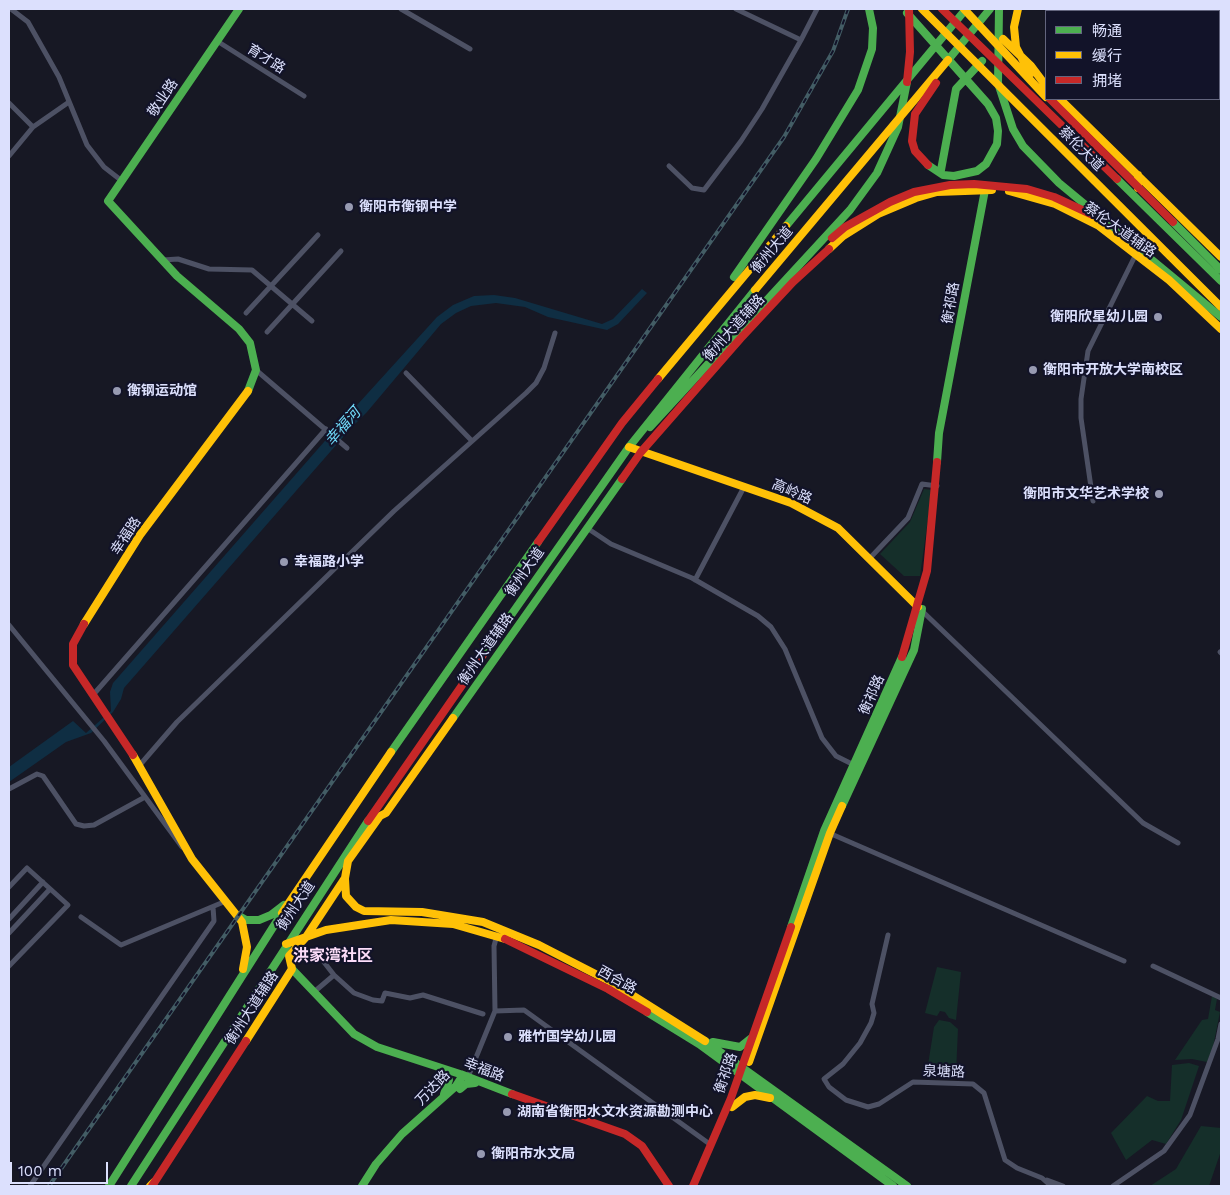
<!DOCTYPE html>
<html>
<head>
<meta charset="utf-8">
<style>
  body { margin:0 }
  #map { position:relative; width:1230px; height:1195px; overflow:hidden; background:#171824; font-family:"Work Sans","Noto Sans SC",sans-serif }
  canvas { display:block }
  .frame { position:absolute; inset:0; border:10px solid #dce0fd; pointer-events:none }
  .legend { position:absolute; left:1045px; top:10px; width:175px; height:90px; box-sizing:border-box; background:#121329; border:1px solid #63657e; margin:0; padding:6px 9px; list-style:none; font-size:15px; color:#dce0fd }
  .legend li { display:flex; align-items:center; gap:10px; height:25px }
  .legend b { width:25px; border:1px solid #63657e }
  .scale { position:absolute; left:10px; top:1162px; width:98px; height:22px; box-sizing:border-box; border:2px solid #dce0fd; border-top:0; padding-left:6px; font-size:15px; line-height:18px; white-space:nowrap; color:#dce0fd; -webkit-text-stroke:4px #121329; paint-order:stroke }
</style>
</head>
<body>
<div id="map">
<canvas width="1230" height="1195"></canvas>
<div class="frame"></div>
<ul class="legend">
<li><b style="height:6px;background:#4caf50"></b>畅通</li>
<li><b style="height:6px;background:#ffc107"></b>缓行</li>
<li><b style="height:6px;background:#c62828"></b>拥堵</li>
</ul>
<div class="scale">100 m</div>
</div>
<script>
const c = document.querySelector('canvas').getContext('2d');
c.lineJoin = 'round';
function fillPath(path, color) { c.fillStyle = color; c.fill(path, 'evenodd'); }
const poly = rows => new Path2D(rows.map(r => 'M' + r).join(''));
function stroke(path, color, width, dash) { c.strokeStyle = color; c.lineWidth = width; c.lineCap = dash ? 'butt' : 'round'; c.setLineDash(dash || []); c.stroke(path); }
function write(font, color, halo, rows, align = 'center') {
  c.font = font + ' "Work Sans","Noto Sans SC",sans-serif'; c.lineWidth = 4.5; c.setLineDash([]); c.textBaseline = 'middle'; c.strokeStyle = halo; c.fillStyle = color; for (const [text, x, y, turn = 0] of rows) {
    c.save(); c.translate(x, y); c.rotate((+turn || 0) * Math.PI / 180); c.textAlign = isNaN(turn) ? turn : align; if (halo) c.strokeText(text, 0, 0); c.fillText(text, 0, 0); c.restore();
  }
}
fillPath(poly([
  [924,489,932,490,920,576,904,576,880,554,910,522],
  [937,967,961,972,956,1020,949,1018,945,1012,940,1011,937,1016,925,1013],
  [1212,996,1217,999,1215,1010,1220,1012,1213,1047,1207,1062,1192,1059,1175,1060,1202,1020,1208,1019],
  [939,1020,950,1022,958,1029,956,1073,927,1071,934,1027],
  [1189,1063,1199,1066,1181,1120,1166,1144,1152,1140,1126,1160,1111,1133,1147,1096,1158,1101,1170,1101,1172,1065],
  [1201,1126,1221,1128,1221,1151,1209,1186,1150,1186,1176,1169]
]), '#152f2a');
fillPath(poly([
  [642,289,647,293,618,324,607,330,548,317,525,307,496,303,471,306,456,313,441,324,367,412,351,428,124,688,121,699,113,712,91,733,66,742,9,782,9,767,73,721,86,733,111,711,110,692,113,683,338,426,437,317,453,305,474,296,494,295,515,298,602,324,613,319]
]), '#0f2e43');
stroke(poly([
  [11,9,28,22,59,77,87,145,104,167,122,181],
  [401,9,470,49],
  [736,9,801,40],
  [217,41,304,96],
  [9,103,33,127],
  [9,156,33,127,69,102],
  [669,166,692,188,704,190,741,141,762,109,801,40,817,9],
  [163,260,178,259,209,269,252,270,312,321],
  [246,313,318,235],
  [267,332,341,251],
  [256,370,347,448],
  [406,373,472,441],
  [1093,501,1081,418,1081,399,1088,351,1136,254],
  [587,528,611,544,692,578,758,616,771,627,785,649,822,738,836,756,854,765],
  [870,558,908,518,922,484,937,486],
  [695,580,744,487],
  [920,609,1143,823,1178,843],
  [9,625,104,741,182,847],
  [1220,652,1221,653],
  [93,695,326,429],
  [139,766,177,722,394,511,526,393,536,383,544,368,555,333],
  [9,789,37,774,43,776,76,824,84,826,94,825,145,797],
  [829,833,1124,961],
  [9,887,27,868,68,905,9,966],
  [81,917,121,945,226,901],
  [9,919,43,882],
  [9,933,50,889],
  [888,935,872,1004,874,1013,871,1023,860,1043,843,1064,824,1079,829,1087,846,1100,868,1107,879,1104,913,1082,973,1084,984,1093,1005,1160,1017,1168,1042,1178,1051,1186],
  [320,957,334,975],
  [1153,966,1221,998],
  [314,992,334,975,354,993,373,1000,382,1001,385,993,410,998,423,995,483,1014],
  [495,1011,524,1010,711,1145],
  [468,1077,495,1011,494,946,497,935],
  [1047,1180,1063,1186],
  [30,1186,214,921,213,907],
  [1113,1186,1164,1151,1190,1115,1218,1039,1221,1024]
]), '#4d5164', 5);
stroke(poly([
  [239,9,108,201,177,276,239,329,250,343,256,370,248,391],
  [999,9,998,83,1013,129,1023,146,1059,183,1221,317],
  [907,13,988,104,996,118,998,131,997,144,986,164,977,171,954,176,943,175,928,165],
  [948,60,990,9],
  [941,170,956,89,982,61],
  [1117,179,1221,281],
  [1173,222,1221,270],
  [786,226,966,9],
  [734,277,816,159,858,90,872,49,873,28,869,9],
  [650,427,850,210,877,173,898,127,907,82],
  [937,462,939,433,985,190],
  [483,655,629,447,755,290],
  [453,718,622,479],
  [391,752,538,542],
  [842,806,914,650,922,609],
  [239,916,246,920,259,920,271,915,284,905],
  [791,927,824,831,902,657],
  [292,969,354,1034,377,1047,463,1075,512,1094],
  [647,1012,699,1044,893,1186],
  [705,1041,907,1186],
  [713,1042,740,1047,750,1039],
  [460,1089,466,1084,475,1083],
  [444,1094,449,1080,446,1073],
  [109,1186,282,913],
  [131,1186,368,821],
  [362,1186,376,1164,402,1134,456,1086,463,1075]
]), '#4caf50', 8);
stroke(poly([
  [922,9,1221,307],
  [964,9,1046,97],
  [1018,9,1014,27,1016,47,1030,74],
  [1003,39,1031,66,1046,86],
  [1060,99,1221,257],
  [1138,175,1138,188],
  [1009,191,1055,204,1099,226,1169,280,1221,329],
  [829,249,843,236,878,214,916,198,937,192,992,190],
  [755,290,948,60],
  [658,379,786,226],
  [629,447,791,503,838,528,918,607],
  [84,624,140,535,248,391],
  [133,755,192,859,242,922,247,947,243,969],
  [345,879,346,896,356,907,364,911,422,912,483,922,539,945,613,983,705,1041],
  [282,913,391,752],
  [286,944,326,930,391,920,453,924,505,939],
  [246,1041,292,969,289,956,306,937,345,878,348,861,380,816,386,813,453,718],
  [749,1062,830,833,842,806],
  [732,1107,745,1097,755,1095,770,1098],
  [150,1186,154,1182]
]), '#ffc107', 8);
stroke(poly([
  [942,9,1117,179],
  [907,82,910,52,909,9],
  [1050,99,1173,222],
  [928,165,915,151,912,141,915,114,936,83],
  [832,238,845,227,890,202,914,192,950,185,974,184,1027,189,1054,197,1093,215],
  [622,479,641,452,740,339,793,282,829,249],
  [538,542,622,423,658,379],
  [84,624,73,644,73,665,133,755],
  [902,657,927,571,937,462],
  [368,821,483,655],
  [505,939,608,989,647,1012],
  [512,1094,625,1134,642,1146,669,1186],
  [152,1186,246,1041],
  [693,1186,731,1098,791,927]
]), '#c62828', 8);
const rail = poly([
  [49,1186,784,137,833,51,848,9]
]);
stroke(rail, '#435d65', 4);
stroke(rail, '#121329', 2, [5.5]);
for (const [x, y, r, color] of [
  [349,207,5,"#979ab1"],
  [1158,317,5,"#979ab1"],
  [1033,370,5,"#979ab1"],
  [117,391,5,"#979ab1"],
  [1159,494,5,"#979ab1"],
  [284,562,5,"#979ab1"],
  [508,1037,5,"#979ab1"],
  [507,1112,5,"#979ab1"],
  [481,1154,5,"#979ab1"]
]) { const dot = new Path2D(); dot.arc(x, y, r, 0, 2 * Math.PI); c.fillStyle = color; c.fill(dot); stroke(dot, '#121329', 2); }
write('14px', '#dce0fd', '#121329', [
  ["育才路",266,59,32],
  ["敬业路",163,98,-56],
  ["蔡伦大道",1081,149,45],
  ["蔡伦大道辅路",1120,230,35],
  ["衡州大道",772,250,-50],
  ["衡祁路",951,303,-80],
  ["衡州大道辅路",734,328,-48],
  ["高岭路",792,492,23],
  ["幸福路",126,536,-56],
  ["衡州大道",525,572,-55],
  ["衡州大道辅路",486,649,-55],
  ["衡祁路",872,695,-66],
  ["衡州大道",296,906,-56],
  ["西合路",617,980,29],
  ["衡州大道辅路",252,1008,-57],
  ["幸福路",484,1070,21],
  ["泉塘路",944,1072,2],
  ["衡祁路",726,1073,-71],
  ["万达路",433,1088,-46]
]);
write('bold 14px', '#dce0fd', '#121329', [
  ["衡阳市衡钢中学",359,207],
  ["衡阳欣星幼儿园",1148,317,"right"],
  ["衡阳市开放大学南校区",1043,370],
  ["衡钢运动馆",127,391],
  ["衡阳市文华艺术学校",1149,494,"right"],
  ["幸福路小学",294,562],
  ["雅竹国学幼儿园",518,1037],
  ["湖南省衡阳水文水资源勘测中心",517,1112],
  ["衡阳市水文局",491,1154]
], 'left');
write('italic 15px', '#6fd9f8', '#121329', [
  ["幸福河",343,427,-49]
]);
write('bold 16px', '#fdddf9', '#121329', [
  ["洪家湾社区",333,956]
]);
</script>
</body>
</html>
